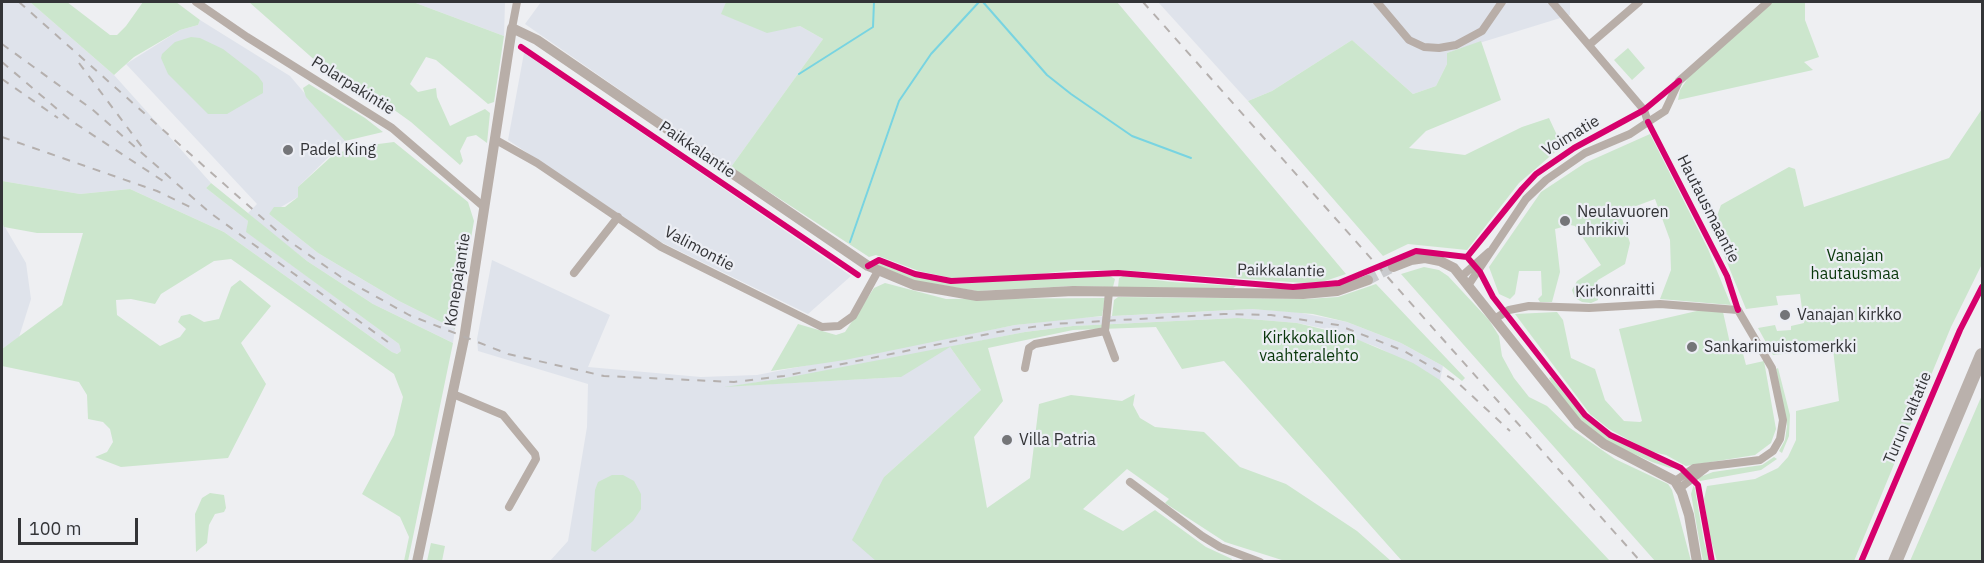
<!DOCTYPE html>
<html>
<head>
<meta charset="utf-8">
<style>
  body { margin:0 }
  #map { position:relative; width:1984px; height:563px; overflow:hidden; background:#eeeff2; font-family:"IBM Plex Sans",sans-serif }
  canvas { display:block }
  .frame { position:absolute; inset:0; border:3px solid #333437; pointer-events:none }
  .scale { position:absolute; left:18px; top:518px; width:120px; height:27px; box-sizing:border-box; border:3px solid #333437; border-top:0; padding-left:8px; font-size:18px; line-height:21px; white-space:nowrap; color:#333437; -webkit-text-stroke:4px #eceef4; paint-order:stroke }
</style>
</head>
<body>
<div id="map">
<canvas width="1984" height="563"></canvas>
<div class="frame"></div>
<div class="scale">100 m</div>
</div>
<script>
const c = document.querySelector('canvas').getContext('2d');
c.lineJoin = 'round';
function fillPath(path, color) { c.fillStyle = color; c.fill(path, 'evenodd'); }
const poly = rows => new Path2D(rows.map(r => 'M' + r).join(''));
function stroke(path, color, width, dash) { c.strokeStyle = color; c.lineWidth = width; c.lineCap = dash ? 'butt' : 'round'; c.setLineDash(dash || []); c.stroke(path); }
function write(font, color, halo, rows, align = 'center') {
  c.font = font + ' "IBM Plex Sans",sans-serif'; c.lineWidth = 4.5; c.setLineDash([]); c.textBaseline = 'middle'; c.strokeStyle = halo; c.fillStyle = color; for (const [text, x, y, turn = 0] of rows) {
    c.save(); c.translate(x, y); c.rotate((+turn || 0) * Math.PI / 180); c.textAlign = isNaN(turn) ? turn : align; if (halo) c.strokeText(text, 0, 0); c.fillText(text, 0, 0); c.restore();
  }
}
fillPath(poly([
  [2,2,30,2,114,75,211,183,206,188,248,221,247,232,399,344,401,351,397,354,392,352,224,232,130,189,80,194,2,181],
  [413,2,505,2,504,36],
  [541,2,726,2,722,14,767,32,800,26,823,39,731,167,525,24],
  [1158,2,1570,2,1570,15,1447,53,1447,64,1436,86,1413,94,1352,40,1272,91,1248,101],
  [200,20,290,76,345,141,298,187,298,197,269,214,318,253,399,301,455,329,453,343,373,304,307,261,261,225,248,213,257,204,126,64,180,30,198,25],
  [524,53,715,183,851,276,808,314,661,242,508,140],
  [2,222,26,263,31,299,19,337,2,349],
  [492,260,610,315,588,367,701,377,757,375,1015,325,1073,318,1252,309,1296,312,1347,322,1401,343,1443,366,1440,380,1377,347,1327,329,1297,323,1238,318,1073,326,1025,332,950,347,981,390,884,477,877,561,549,562,568,541,587,427,588,384,478,351,477,339],
  [901,377,735,386,785,378]
]), '#dfe3eb');
fillPath(poly([
  [30,2,67,2,110,35,117,35,126,26,143,2,176,2,200,20,198,25,180,30,134,57,114,75],
  [249,2,413,2,504,36,494,102,488,104,436,60,426,57,410,84,418,92,436,88,437,97,450,126,485,109,490,113,487,143,476,135,467,137,460,151,463,161,460,165,411,122,358,84,318,63],
  [726,2,1117,2,1346,274,1322,282,1304,283,1122,270,1074,270,1029,275,951,278,919,271,876,255,869,257,731,167,823,39,800,26,767,33,721,14],
  [1773,2,1805,2,1805,20,1819,57,1804,62,1813,70,1678,100,1680,90,1690,75,1688,75],
  [191,37,200,38,223,49,258,76,263,83,263,93,227,114,208,114,168,74,161,58,162,54,175,42],
  [1352,40,1413,94,1436,86,1447,64,1447,53,1481,41,1501,100,1426,131,1409,148,1465,155,1522,127,1549,118,1562,146,1519,183,1467,250,1408,244,1383,256,1248,101,1272,91],
  [1628,48,1645,68,1632,80,1614,60],
  [309,84,365,118,383,132,345,141,306,97,303,88],
  [1982,109,1982,264,1951,327,1854,561,1717,561,1709,533,1704,499,1707,486,1755,479,1778,468,1788,457,1796,440,1796,411,1839,401,1833,349,1773,355,1758,328,1775,325,1777,331,1791,330,1791,326,1804,323,1800,294,1776,296,1778,305,1746,309,1717,238,1714,224,1721,205,1789,167,1795,169,1804,207,1949,158],
  [1650,134,1708,249,1731,305,1660,299,1671,270,1670,240,1655,199,1620,212,1630,243,1625,264,1598,280,1595,284,1598,300,1591,303,1582,302,1575,298,1572,290,1577,281,1601,265,1575,226,1570,225,1555,229,1560,272,1552,302,1540,302,1538,299,1542,295,1541,271,1519,271,1515,294,1510,299,1499,294,1489,267,1541,192,1585,163],
  [394,142,468,202,474,221,455,329,399,301,318,253,269,214,274,207,285,207,298,197,298,187,333,155,355,147],
  [2,181,80,194,130,189,224,232,392,352,397,354,401,351,399,344,246,232,248,221,206,188,211,183,307,261,373,304,453,343,408,561,404,561,409,537,400,517,362,494,394,435,403,397,394,374,231,259,214,261,161,294,155,304,131,299,116,300,117,315,160,346,180,337,186,329,178,322,181,316,190,314,204,322,219,319,231,287,240,280,271,306,241,343,266,384,228,458,121,467,95,457,107,452,113,442,110,429,103,422,88,419,87,395,79,382,2,366,2,349,62,305,83,233,37,233,4,227,2,222],
  [882,263,917,276,959,284,1078,275,1110,276,1115,279,1113,287,1072,286,977,291,916,281,875,264],
  [1424,267,1439,270,1448,276,1489,320,1499,336,1502,356,1514,378,1529,397,1547,406,1570,428,1615,459,1668,484,1672,490,1691,561,1655,561,1401,274],
  [1123,276,1172,282,1236,286,1232,289,1118,287,1119,278],
  [885,283,946,299,1105,298,1102,316,1015,325,845,360,771,371,798,324,836,335,845,332,874,288],
  [1376,284,1465,378,1462,381,1443,366,1401,343,1347,322,1313,314,1252,309,1112,316,1114,300,1118,297,1307,299,1338,297],
  [1701,310,1723,312,1731,348,1741,346,1746,365,1764,361,1776,429,1771,443,1755,455,1686,466,1666,455,1649,451,1609,429,1590,414,1515,314,1557,312,1563,320,1571,358,1595,369,1605,400,1624,421,1640,422,1642,421,1619,329],
  [1238,318,1297,323,1347,335,1413,363,1440,380,1610,561,1402,561,1224,361,1182,369,1156,327,1073,330,988,348,1003,401,974,437,987,508,1030,478,1039,404,1071,395,1122,401,1135,394,1133,405,1140,418,1155,427,1204,432,1240,467,1286,484,1357,531,1391,561,1285,561,1225,542,1165,503,1169,499,1127,469,1083,509,1123,531,1155,510,1206,547,1232,559,1231,561,876,561,852,540,884,477,981,390,950,347,901,377,724,387,785,378,1025,332,1073,326],
  [1778,368,1790,415,1789,436,1782,453,1779,451,1785,440,1787,426,1776,369],
  [1551,377,1583,416,1597,428,1639,452,1677,468,1670,468,1652,462,1614,445,1585,426,1559,396,1549,378],
  [1982,395,1982,561,1910,561],
  [1774,457,1777,459,1761,470,1700,481,1697,478,1713,472,1762,465],
  [612,475,623,475,634,481,641,494,641,509,633,521,595,552,591,550,595,490,598,482],
  [1694,484,1704,542,1710,561,1703,561,1691,494],
  [210,493,224,495,226,508,224,512,215,514,209,525,207,543,196,552,195,514,202,498],
  [431,543,445,546,442,561,427,561]
]), '#cce6cd');
stroke(poly([
  [983,2,1047,75,1071,94,1132,136,1191,158],
  [799,74,873,27,874,2],
  [850,242,899,101,931,54,979,2]
]), '#78d4e1', 2);
stroke(poly([
  [1368,280,1393,267]
]), '#c9cacd', 10, [10, 5]);
stroke(poly([
  [196,2,247,37,392,128,484,207],
  [1377,2,1409,40,1424,47,1439,48,1456,45,1482,31,1502,2],
  [512,28,517,2],
  [1589,45,1639,2],
  [1648,122,1665,111,1679,81,1768,2],
  [496,140,537,163,661,247,822,327,839,326,853,316,878,271],
  [574,273,618,217],
  [1462,276,1489,252],
  [1469,284,1526,199,1546,180,1585,153,1630,134,1648,122,1644,110,1552,2],
  [1496,318,1509,310,1529,306,1589,308,1660,304,1738,310,1772,368,1783,420,1780,439,1773,451,1760,460,1694,468,1675,481],
  [1105,331,1115,358],
  [1025,368,1029,348,1035,344,1105,331,1109,292],
  [453,394,503,415,535,454,536,459,509,507],
  [1130,482,1202,536,1220,547,1260,562],
  [1680,488,1706,468]
]), '#b8aea8', 8);
stroke(poly([
  [1393,267,1411,260,1425,258,1440,261,1454,268,1578,424,1604,444,1675,481,1682,493,1689,515,1697,562],
  [417,562,464,339,512,28,537,40,868,266,914,285,977,296,1073,291,1303,294,1337,291,1368,280]
]), '#b8aea8', 10);
stroke(poly([
  [1895,562,1982,355]
]), '#bab1ac', 14);
stroke(poly([
  [19,2,286,239,341,277,409,315,508,354,604,376,734,382,784,376,998,332,1053,324,1224,314,1271,315,1338,325,1404,351,1456,381,1510,431],
  [1143,2,1641,562],
  [2,44,93,110,209,212,392,345],
  [2,62,70,120,163,181],
  [79,63,142,147],
  [2,79,58,118],
  [2,137,157,191,196,210]
]), '#b5b0ae', 2, [8, 8]);
stroke(poly([
  [521,47,858,275],
  [1648,122,1727,276,1738,310],
  [1467,257,1522,189,1536,174,1574,148,1644,110,1679,81],
  [868,266,879,260,915,274,951,281,1118,273,1293,287,1339,283,1416,251,1467,257,1480,272,1493,297,1585,415,1610,435,1681,468,1698,485,1712,562],
  [1861,562,1960,330,1982,287]
]), '#d6006c', 6);
for (const [x, y, r, color] of [
  [288,150,6,"#747578"],
  [1565,221,6,"#747578"],
  [1785,315,6,"#747578"],
  [1692,347,6,"#747578"],
  [1007,440,6,"#747578"]
]) { const dot = new Path2D(); dot.arc(x, y, r, 0, 2 * Math.PI); c.fillStyle = color; c.fill(dot); stroke(dot, '#eceef4', 2); }
write('16px', '#333437', '#eceef4', [
  ["Polarpakintie",353,86,32],
  ["Voimatie",1571,136,-31],
  ["Paikkalantie",697,150,34],
  ["Hautausmaantie",1708,209,63],
  ["Valimontie",699,249,28],
  ["Paikkalantie",1281,271,1],
  ["Konepajantie",458,280,-81],
  ["Kirkonraitti",1615,291,-2],
  ["Turun valtatie",1908,418,-67]
]);
write('16px', '#333437', '#eceef4', [
  ["Padel King",300,150],
  ["Neulavuoren",1577,212],
  ["uhrikivi",1577,230],
  ["Vanajan kirkko",1797,315],
  ["Sankarimuistomerkki",1704,347],
  ["Villa Patria",1019,440]
], 'left');
write('16px', '#09370b', '#eceef4', [
  ["Vanajan",1855,256],
  ["hautausmaa",1855,274],
  ["Kirkkokallion",1309,338],
  ["vaahteralehto",1309,356]
]);
</script>
</body>
</html>
